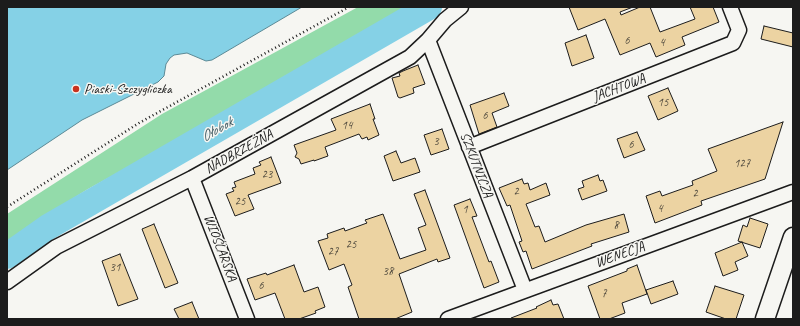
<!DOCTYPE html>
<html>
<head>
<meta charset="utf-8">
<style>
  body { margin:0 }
  #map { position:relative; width:800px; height:326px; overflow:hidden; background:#f6f6f2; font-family:Caveat,sans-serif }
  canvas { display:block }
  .frame { position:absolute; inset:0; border:8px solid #1c1c1c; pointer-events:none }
</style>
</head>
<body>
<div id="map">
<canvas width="800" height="326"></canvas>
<div class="frame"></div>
</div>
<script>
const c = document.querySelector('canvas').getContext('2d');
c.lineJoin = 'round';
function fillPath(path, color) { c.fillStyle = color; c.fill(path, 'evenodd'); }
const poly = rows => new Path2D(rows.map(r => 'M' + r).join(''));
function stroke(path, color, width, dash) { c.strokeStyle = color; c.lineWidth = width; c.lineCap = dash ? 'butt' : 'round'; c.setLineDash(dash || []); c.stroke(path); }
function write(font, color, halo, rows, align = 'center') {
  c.font = font + ' Caveat,sans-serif'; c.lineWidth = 3; c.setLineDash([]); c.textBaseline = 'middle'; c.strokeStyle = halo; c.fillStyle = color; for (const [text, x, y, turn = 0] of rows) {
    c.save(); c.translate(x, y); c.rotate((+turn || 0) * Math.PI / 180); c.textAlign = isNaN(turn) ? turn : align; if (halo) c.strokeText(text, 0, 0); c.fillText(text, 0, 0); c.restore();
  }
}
fillPath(poly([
  [358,7,409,7,329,51,183,137,88,189,40,219,7,244,7,214,162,114]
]), '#93dbaa');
const water = poly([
  [7,7,302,7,212,60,206,61,187,53,174,55,170,58,166,64,164,76,158,82,82,120,7,170,7,7]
]);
fillPath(water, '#85d1e6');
stroke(water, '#5b8995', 1);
stroke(poly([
  [7,256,48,227,429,7]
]), '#85d1e6', 26);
const building = poly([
  [569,7,633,7,620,12,621,15,640,7,650,7,660,32,695,19,690,7,713,7,719,22,682,37,685,45,656,57,650,43,620,55,605,19,578,30,569,7],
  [764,26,793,33,793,47,761,39,764,26],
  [586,35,594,58,572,66,565,43,586,35],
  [418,65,425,84,413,88,414,93,400,98,398,97,392,78,400,76,399,73,403,71,418,65],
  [668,88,678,111,658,120,648,96,668,88],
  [504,93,509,106,492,113,497,127,479,134,470,105,504,93],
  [370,104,375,119,373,119,379,135,368,140,367,137,362,139,359,134,325,147,328,156,314,161,314,160,301,164,299,159,295,157,297,153,294,145,336,130,331,119,370,104],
  [783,122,765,179,701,201,702,205,655,223,646,196,660,191,662,196,693,185,692,181,717,171,708,149,783,122],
  [442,129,449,149,431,155,424,135,442,129],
  [637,132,645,150,624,158,617,139,637,132],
  [396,151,401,163,415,158,420,172,393,181,384,156,396,151],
  [271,157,281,183,248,195,254,209,235,216,226,194,234,191,232,188,236,187,234,182,255,174,253,168,261,165,259,162,271,157],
  [598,175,600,181,603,180,607,191,582,200,578,189,584,187,582,181,598,175],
  [522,179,524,184,528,183,530,190,546,183,550,195,526,204,535,227,539,226,545,242,586,225,624,214,629,232,591,244,592,246,532,269,526,251,523,252,519,242,522,241,510,205,507,206,499,188,522,179],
  [425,190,450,258,438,262,437,259,399,274,412,312,395,319,359,319,348,287,352,285,344,264,329,270,318,241,328,238,327,234,344,228,345,231,367,223,365,220,383,214,400,259,426,250,418,228,426,225,414,194,425,190],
  [470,199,477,216,472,217,489,262,491,261,499,282,484,288,454,205,470,199],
  [750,218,768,224,760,248,738,241,743,225,747,227,750,218],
  [154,224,178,283,165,288,142,229,154,224],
  [742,242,748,256,735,262,738,270,723,276,715,253,742,242],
  [120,254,138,299,118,306,102,261,120,254],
  [294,265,304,292,318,287,325,307,315,311,316,313,299,319,285,319,275,293,255,300,247,279,266,273,267,275,294,265],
  [637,265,647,294,622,303,625,313,609,319,600,319,588,286,627,271,627,269,637,265],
  [673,281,678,294,651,304,646,290,673,281],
  [715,286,744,295,736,319,726,319,706,312,715,286],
  [551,300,553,305,558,304,564,319,512,319,511,318,537,308,536,307,551,300],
  [192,302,199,319,179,319,174,309,192,302]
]);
fillPath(building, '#ecd3a2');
stroke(building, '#1c1c1c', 1);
const minor = poly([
  [428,40,525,290],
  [469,147,733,43,739,30,730,7],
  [192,178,247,319],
  [7,282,56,247,192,178,410,57,428,40,445,20,461,7],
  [448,319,793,192]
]);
const tertiary = poly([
  [765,319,793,237]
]);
stroke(minor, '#1c1c1c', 17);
stroke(tertiary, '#1c1c1c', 21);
stroke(poly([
  [7,207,139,123,349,7]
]), '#1c1c1c', 2.5, [1, 3]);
stroke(minor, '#f6f6f2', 14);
stroke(tertiary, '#f6f6f2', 18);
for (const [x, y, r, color] of [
  [76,89,4,"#c8321e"]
]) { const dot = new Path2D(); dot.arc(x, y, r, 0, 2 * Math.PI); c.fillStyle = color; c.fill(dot); stroke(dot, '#f6f6f2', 1.5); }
write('12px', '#504a3e', null, [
  ["6",627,41],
  ["4",662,43],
  ["15",663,103],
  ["6",485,116],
  ["14",347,126],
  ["3",436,142],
  ["6",631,145],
  ["127",742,164],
  ["23",267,175],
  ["2",516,192],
  ["2",695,194],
  ["25",240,202],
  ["4",660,209],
  ["1",465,210],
  ["8",616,226],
  ["25",351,245],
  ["27",333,252],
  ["31",115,268],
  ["38",388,272],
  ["6",261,286],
  ["7",604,294]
]);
write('14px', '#1c1c1c', '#f6f6f2', [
  ["JACHTOWA",619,88,-21],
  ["NADBRZEŻNA",239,152,-29],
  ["SZKUTNICZA",476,165,69],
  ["WIOŚLARSKA",220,248,69],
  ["WENECJA",620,255,-20]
]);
write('14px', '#1c1c1c', '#f6f6f2', [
  ["Piaski-Szczygliczka",84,89]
], 'left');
write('italic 15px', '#415b63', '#f6f6f2', [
  ["Ołobok",217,130,-30]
]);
</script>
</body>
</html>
